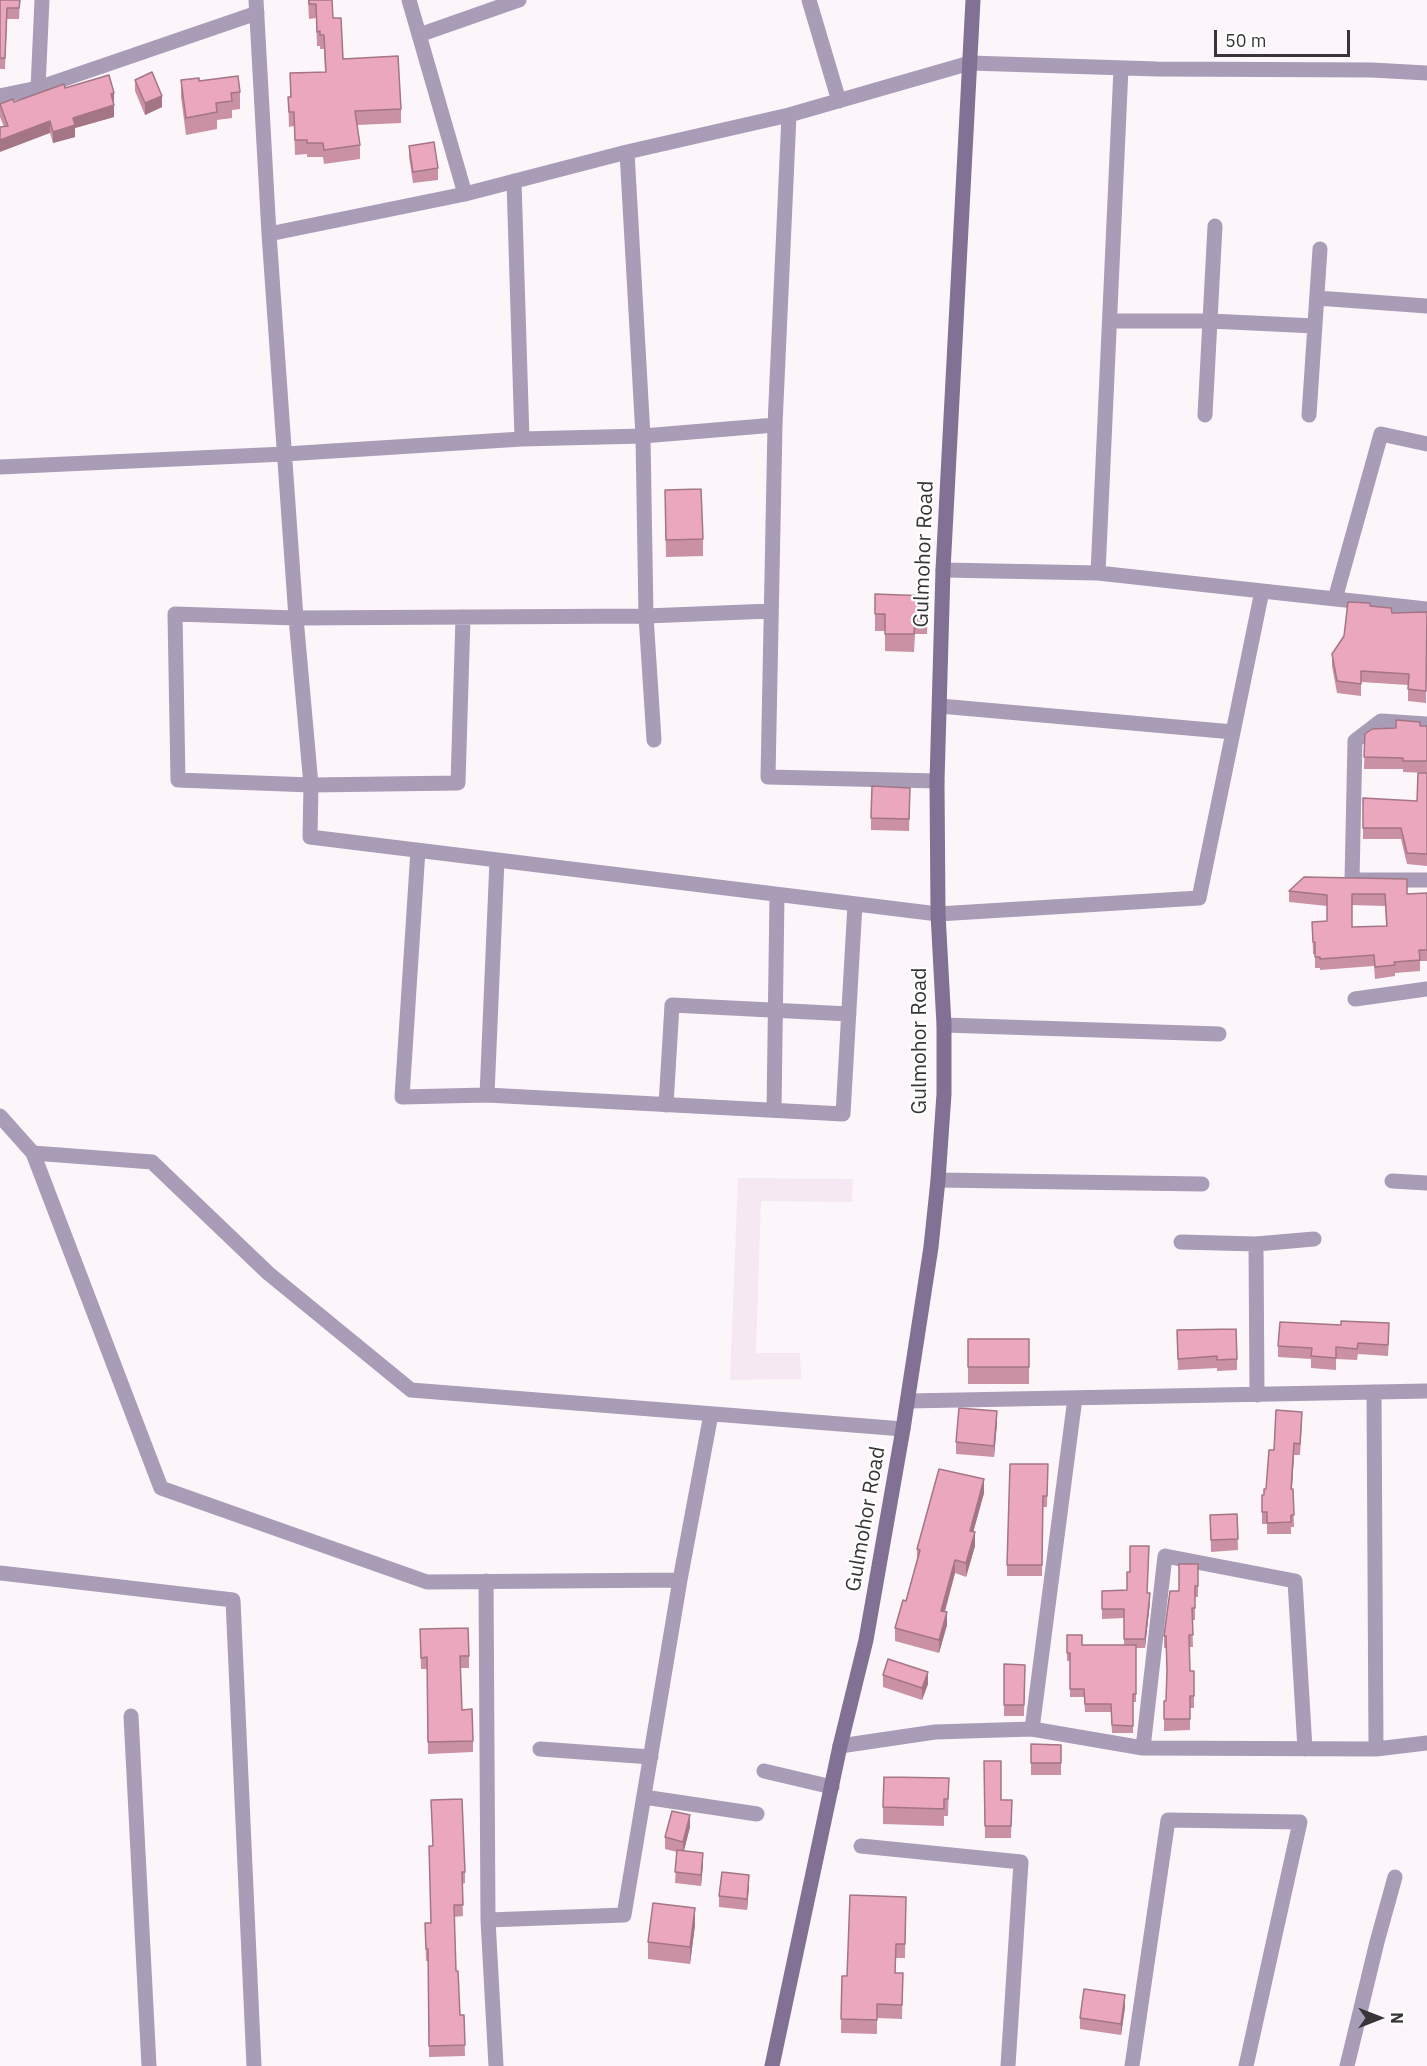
<!DOCTYPE html>
<html>
<head>
<meta charset="utf-8">
<style>
  body { margin:0 }
  #map { position:relative; width:1427px; height:2066px; overflow:hidden; background:#fcf6fb; font-family:"IBM Plex Sans",sans-serif }
  canvas { display:block }
  .north { position:absolute; left:1349px; top:1988px; width:60px; height:60px; -webkit-text-stroke:4px #fff; paint-order:stroke; rotate:90deg; font-size:16px; font-weight:700; line-height:24px; text-align:center; color:#373537 }
  .north::after { content:''; display:block; margin:auto; width:21px; height:27px; background:#373537; clip-path:polygon(50% 0,100% 100%,50% 72%,0 100%) }
  .scale { position:absolute; left:1214px; top:30px; width:136px; height:27px; box-sizing:border-box; border:3px solid #373537; border-top:0; padding-left:8px; font-size:18px; line-height:21px; white-space:nowrap; color:#373537; -webkit-text-stroke:4px #fff; paint-order:stroke }
</style>
</head>
<body>
<div id="map">
<canvas width="1427" height="2066"></canvas>
<div class="north">N</div>
<div class="scale">50 m</div>
</div>
<script>
const c = document.querySelector('canvas').getContext('2d');
c.lineJoin = 'round';
function fillPath(path, color) { c.fillStyle = color; c.fill(path, 'evenodd'); }
const poly = rows => new Path2D(rows.map(r => 'M' + r).join(''));
function stroke(path, color, width, dash) { c.strokeStyle = color; c.lineWidth = width; c.lineCap = dash ? 'butt' : 'round'; c.setLineDash(dash || []); c.stroke(path); }
function write(font, color, halo, rows, align = 'center') {
  c.font = font + ' "IBM Plex Sans",sans-serif'; c.lineWidth = 4.5; c.setLineDash([]); c.textBaseline = 'middle'; c.strokeStyle = halo; c.fillStyle = color; for (const [text, x, y, turn = 0] of rows) {
    c.save(); c.translate(x, y); c.rotate((+turn || 0) * Math.PI / 180); c.textAlign = isNaN(turn) ? turn : align; if (halo) c.strokeText(text, 0, 0); c.fillText(text, 0, 0); c.restore();
  }
}
fillPath(poly([
  [738,1178,853,1179,852,1202,761,1201,756,1353,800,1353,801,1379,730,1380]
]), '#f5e8f2');
stroke(poly([
  [42,0,38,88,257,13],
  [256,0,269,234,465,194,627,152,789,115,970,63,1157,69,1372,70,1427,73],
  [409,0,465,194],
  [809,0,839,101],
  [419,35,519,0],
  [0,96,38,88],
  [789,115,775,425,768,777,937,781],
  [627,152,643,436,646,616,654,740],
  [514,181,522,439],
  [269,234,296,618,175,614,178,780,311,785,458,783,463,617],
  [1317,298,1427,306],
  [1110,321,1210,321,1315,326],
  [1205,415,1215,226],
  [1309,415,1320,249],
  [0,467,285,454,522,439,643,436,775,425],
  [943,570,1098,573,1121,68],
  [1098,573,1427,609],
  [1335,599,1381,434,1427,444],
  [771,611,646,616,296,618,311,785,310,837,938,914,1199,898,1262,591],
  [940,706,1233,732],
  [1427,724,1381,721,1355,741,1352,880,1427,880],
  [418,850,402,1097,487,1095],
  [497,860,487,1095,843,1114,855,904],
  [1355,999,1427,989],
  [944,1025,1219,1034],
  [666,1105,672,1005,849,1014],
  [774,1110,777,895],
  [0,1116,33,1153,161,1488,427,1582,680,1580],
  [33,1153,152,1162,268,1273,411,1390,903,1429],
  [938,1180,1202,1184],
  [1392,1181,1427,1183],
  [1181,1242,1256,1244,1314,1239],
  [1256,1244,1257,1395],
  [1374,1392,1376,1749],
  [908,1401,1427,1391],
  [0,1573,233,1600,254,2066],
  [486,1581,488,1920],
  [131,1716,149,2066],
  [1032,1729,1075,1398],
  [840,1746,935,1732,1032,1729,1143,1748,1376,1749,1427,1743],
  [1143,1748,1165,1556,1295,1581,1305,1749],
  [540,1749,651,1757],
  [764,1771,832,1787],
  [644,1797,757,1814],
  [861,1846,1021,1862,1008,2066],
  [496,2066,488,1920,624,1915,680,1580,711,1414],
  [1132,2066,1168,1820,1300,1822,1246,2066],
  [1347,2066,1377,1942,1395,1877]
]), '#a89cb6', 15);
stroke(poly([
  [772,2066,840,1746,866,1640,903,1429,931,1247,938,1180,944,1094,944,1025,938,914,937,781,943,570,973,0]
]), '#817195', 15);
fillPath(poly([
  [0,0,20,0,19,19,7,19,5,69,0,69],
  [308,0,332,0,333,18,343,59,401,109,401,123,357,125,360,145,360,159,324,164,323,157,307,157,307,154,295,155,294,126,289,127,288,97,290,97,290,73,325,72,324,49,320,49,320,46,317,46,316,18,309,19],
  [135,80,162,107,145,115,135,91],
  [181,80,199,81,240,92,240,109,232,110,232,118,217,120,217,129,186,135,181,97],
  [65,88,114,104,114,117,75,128,75,137,53,143,50,133,4,127,0,117,0,104,14,102],
  [409,146,438,168,438,180,413,183,409,157],
  [665,507,703,539,703,556,666,557],
  [875,594,928,596,927,634,915,634,914,652,885,651,885,631,875,631],
  [1370,606,1392,613,1427,612,1426,703,1408,701,1408,685,1361,682,1361,696,1337,693,1332,666,1332,654],
  [1420,726,1427,726,1427,773,1403,772,1403,769,1364,769,1365,734],
  [1427,773,1427,866,1407,864,1401,839,1363,839,1363,798,1417,801],
  [910,799,909,831,871,830,871,818],
  [1289,891,1407,894,1427,893,1427,961,1420,961,1420,971,1395,973,1395,976,1375,979,1374,966,1320,970,1320,968,1315,968,1315,954,1313,954,1312,922,1327,921,1327,906,1289,902],
  [1352,905,1385,906,1386,926,1352,927],
  [1177,1330,1237,1359,1237,1370,1217,1371,1217,1368,1178,1370],
  [1389,1335,1388,1356,1358,1354,1357,1360,1336,1359,1336,1370,1311,1368,1311,1359,1278,1357,1278,1346],
  [968,1339,1029,1339,1029,1384,968,1384],
  [997,1423,994,1457,956,1454,956,1442],
  [1302,1423,1300,1455,1294,1455,1292,1489,1293,1489,1294,1527,1291,1527,1291,1534,1267,1534,1267,1524,1262,1524,1262,1495,1264,1495,1266,1489,1274,1450],
  [1048,1464,1047,1507,1043,1507,1042,1576,1007,1576,1007,1565],
  [984,1493,973,1532,975,1546,966,1577,955,1573,945,1612,947,1625,939,1653,895,1641,895,1628,906,1601,917,1560,917,1549],
  [1237,1514,1238,1550,1211,1552,1210,1515],
  [1198,1564,1198,1597,1195,1597,1195,1620,1192,1620,1193,1647,1190,1647,1190,1671,1194,1696,1194,1708,1190,1708,1190,1730,1164,1731,1164,1701,1166,1701,1167,1674,1166,1648,1164,1648,1164,1636,1179,1591],
  [1127,1590,1147,1593,1150,1602,1145,1648,1136,1648,1136,1702,1133,1702,1133,1733,1112,1733,1111,1712,1085,1712,1084,1697,1070,1697,1070,1661,1067,1661,1067,1635,1082,1645,1124,1645,1124,1618,1102,1619,1102,1591],
  [420,1629,469,1656,469,1668,460,1668,462,1710,473,1741,473,1752,428,1754,427,1669,421,1669],
  [1004,1664,1025,1665,1024,1716,1004,1716],
  [883,1675,928,1684,922,1700,883,1687],
  [1031,1744,1061,1745,1061,1775,1031,1775],
  [984,1761,1001,1800,1012,1800,1011,1838,985,1838],
  [949,1778,948,1816,944,1816,944,1826,883,1824,883,1807],
  [690,1827,684,1851,703,1864,701,1886,675,1883,677,1852,665,1849,665,1837],
  [429,1846,465,1872,465,1883,462,1884,463,1916,454,1917,456,1971,460,2015,464,2015,465,2056,429,2057,428,1961,426,1961,425,1923,431,1923],
  [749,1886,747,1910,719,1907,719,1896],
  [906,1897,905,1958,896,1958,895,1973,903,1973,902,2019,877,2018,877,2034,841,2033,842,1976,847,1976],
  [695,1925,690,1964,648,1959,648,1942],
  [1125,2007,1121,2035,1080,2029,1080,2018]
]), '#ca90a3');
fillPath(poly([
  [114,93,114,104,111,94],
  [162,96,162,107,145,115,145,103],
  [114,105,114,117,75,128,75,137,53,143,53,132,73,118],
  [50,121,50,133,0,152,0,140],
  [997,1411,997,1423,994,1457,994,1446],
  [1294,1443,1294,1455,1291,1501,1291,1489],
  [984,1479,984,1493,970,1544,970,1531],
  [975,1532,975,1546,966,1577,966,1563],
  [955,1560,955,1573,941,1624,941,1611],
  [1150,1593,1150,1602,1145,1648,1145,1639],
  [947,1612,947,1625,939,1653,939,1640],
  [928,1672,928,1684,922,1700,922,1688],
  [690,1815,690,1827,683,1853,683,1842],
  [703,1853,703,1864,701,1886,701,1875],
  [749,1875,749,1886,747,1910,747,1899],
  [695,1908,695,1925,690,1964,690,1947],
  [1125,1995,1125,2007,1121,2035,1121,2024]
]), '#a47585');
const building = poly([
  [0,0,20,0,19,8,7,8,5,58,0,58,0,0],
  [309,0,332,0,333,18,341,18,343,59,398,56,401,109,355,111,360,145,324,150,323,143,307,143,307,140,295,140,294,112,289,112,288,97,291,97,290,73,326,72,324,35,320,35,320,31,317,32,316,4,309,4,309,0],
  [152,72,162,96,145,103,135,80,152,72],
  [109,75,114,93,111,94,114,105,73,118,75,125,53,132,50,121,0,140,0,127,8,126,0,104,13,99,14,102,64,84,65,88,109,75],
  [238,76,240,92,231,93,232,101,216,103,217,112,186,118,181,80,199,78,199,81,238,76],
  [434,142,438,168,413,172,409,146,434,142],
  [701,489,703,539,666,540,665,490,701,489],
  [875,594,928,596,927,617,915,617,914,634,885,634,885,614,875,614,875,594],
  [1348,602,1370,603,1370,606,1391,608,1392,613,1427,612,1426,691,1408,689,1409,674,1361,671,1361,684,1337,681,1332,654,1344,636,1348,602],
  [1396,720,1420,722,1420,726,1427,726,1427,761,1403,761,1403,758,1364,757,1365,734,1372,729,1396,728,1396,720],
  [1418,773,1427,773,1427,854,1407,853,1401,828,1363,828,1363,798,1417,801,1418,773],
  [872,786,910,788,909,819,871,818,872,786],
  [1304,877,1407,879,1407,894,1427,893,1427,950,1419,950,1420,960,1394,962,1395,965,1375,967,1374,955,1320,959,1320,957,1315,957,1315,942,1313,942,1312,922,1327,921,1327,895,1289,891,1304,877],
  [1352,894,1385,894,1387,926,1352,927,1352,894],
  [1341,1321,1389,1323,1388,1345,1358,1343,1357,1349,1336,1347,1336,1358,1311,1356,1312,1348,1278,1346,1280,1322,1341,1325,1341,1321],
  [1236,1329,1237,1359,1217,1360,1217,1356,1178,1359,1177,1330,1236,1329],
  [968,1339,1029,1339,1029,1367,968,1367,968,1339],
  [959,1408,997,1411,994,1446,956,1442,959,1408],
  [1276,1410,1302,1412,1300,1444,1294,1443,1291,1489,1293,1489,1294,1515,1291,1515,1291,1522,1267,1523,1267,1512,1262,1512,1262,1495,1264,1495,1264,1489,1266,1489,1269,1450,1274,1450,1276,1410],
  [1010,1464,1048,1464,1047,1496,1043,1496,1042,1565,1007,1565,1010,1464],
  [939,1469,984,1479,970,1531,975,1532,966,1563,955,1560,941,1611,947,1612,939,1640,895,1628,903,1600,906,1601,920,1550,917,1549,939,1469],
  [1237,1514,1238,1539,1211,1540,1210,1515,1237,1514],
  [1130,1546,1149,1546,1147,1593,1150,1593,1145,1639,1124,1639,1124,1609,1102,1609,1102,1591,1127,1590,1127,1572,1130,1572,1130,1546],
  [1179,1564,1198,1564,1198,1586,1195,1586,1195,1608,1192,1608,1193,1635,1189,1635,1190,1671,1194,1671,1194,1696,1190,1696,1190,1719,1164,1719,1164,1701,1166,1701,1167,1671,1166,1636,1164,1636,1170,1591,1179,1591,1179,1564],
  [468,1628,469,1656,460,1656,462,1710,472,1709,473,1741,428,1742,427,1657,421,1658,420,1629,468,1628],
  [1067,1635,1082,1635,1082,1645,1136,1645,1136,1694,1133,1694,1133,1726,1112,1725,1111,1704,1085,1704,1084,1689,1070,1689,1070,1653,1067,1653,1067,1635],
  [888,1659,928,1672,922,1688,883,1675,888,1659],
  [1004,1664,1025,1665,1024,1705,1004,1705,1004,1664],
  [1031,1744,1061,1745,1061,1763,1031,1763,1031,1744],
  [984,1761,1001,1761,1001,1800,1012,1800,1011,1826,985,1826,984,1761],
  [884,1777,949,1778,948,1799,944,1799,944,1809,883,1807,884,1777],
  [462,1799,465,1872,462,1872,463,1905,454,1905,456,1971,458,1971,460,2015,464,2015,465,2045,429,2046,428,1949,426,1949,425,1923,431,1923,429,1846,433,1846,431,1800,462,1799],
  [672,1811,690,1815,683,1842,665,1837,672,1811],
  [677,1850,703,1853,701,1875,675,1872,677,1850],
  [722,1872,749,1875,747,1899,719,1896,722,1872],
  [850,1895,906,1897,905,1944,896,1944,895,1973,903,1973,902,2005,877,2004,877,2020,841,2019,842,1976,847,1976,850,1895],
  [653,1903,695,1908,690,1947,648,1942,653,1903],
  [1084,1989,1125,1995,1121,2024,1080,2018,1084,1989]
]);
fillPath(building, '#eba7be');
stroke(building, '#a47585', 1.5);
write('21px', '#373537', '#fff', [
  ["Gulmohor Road",924,554,-88],
  ["Gulmohor Road",920,1041,-90],
  ["Gulmohor Road",866,1519,-80]
]);
</script>
</body>
</html>
